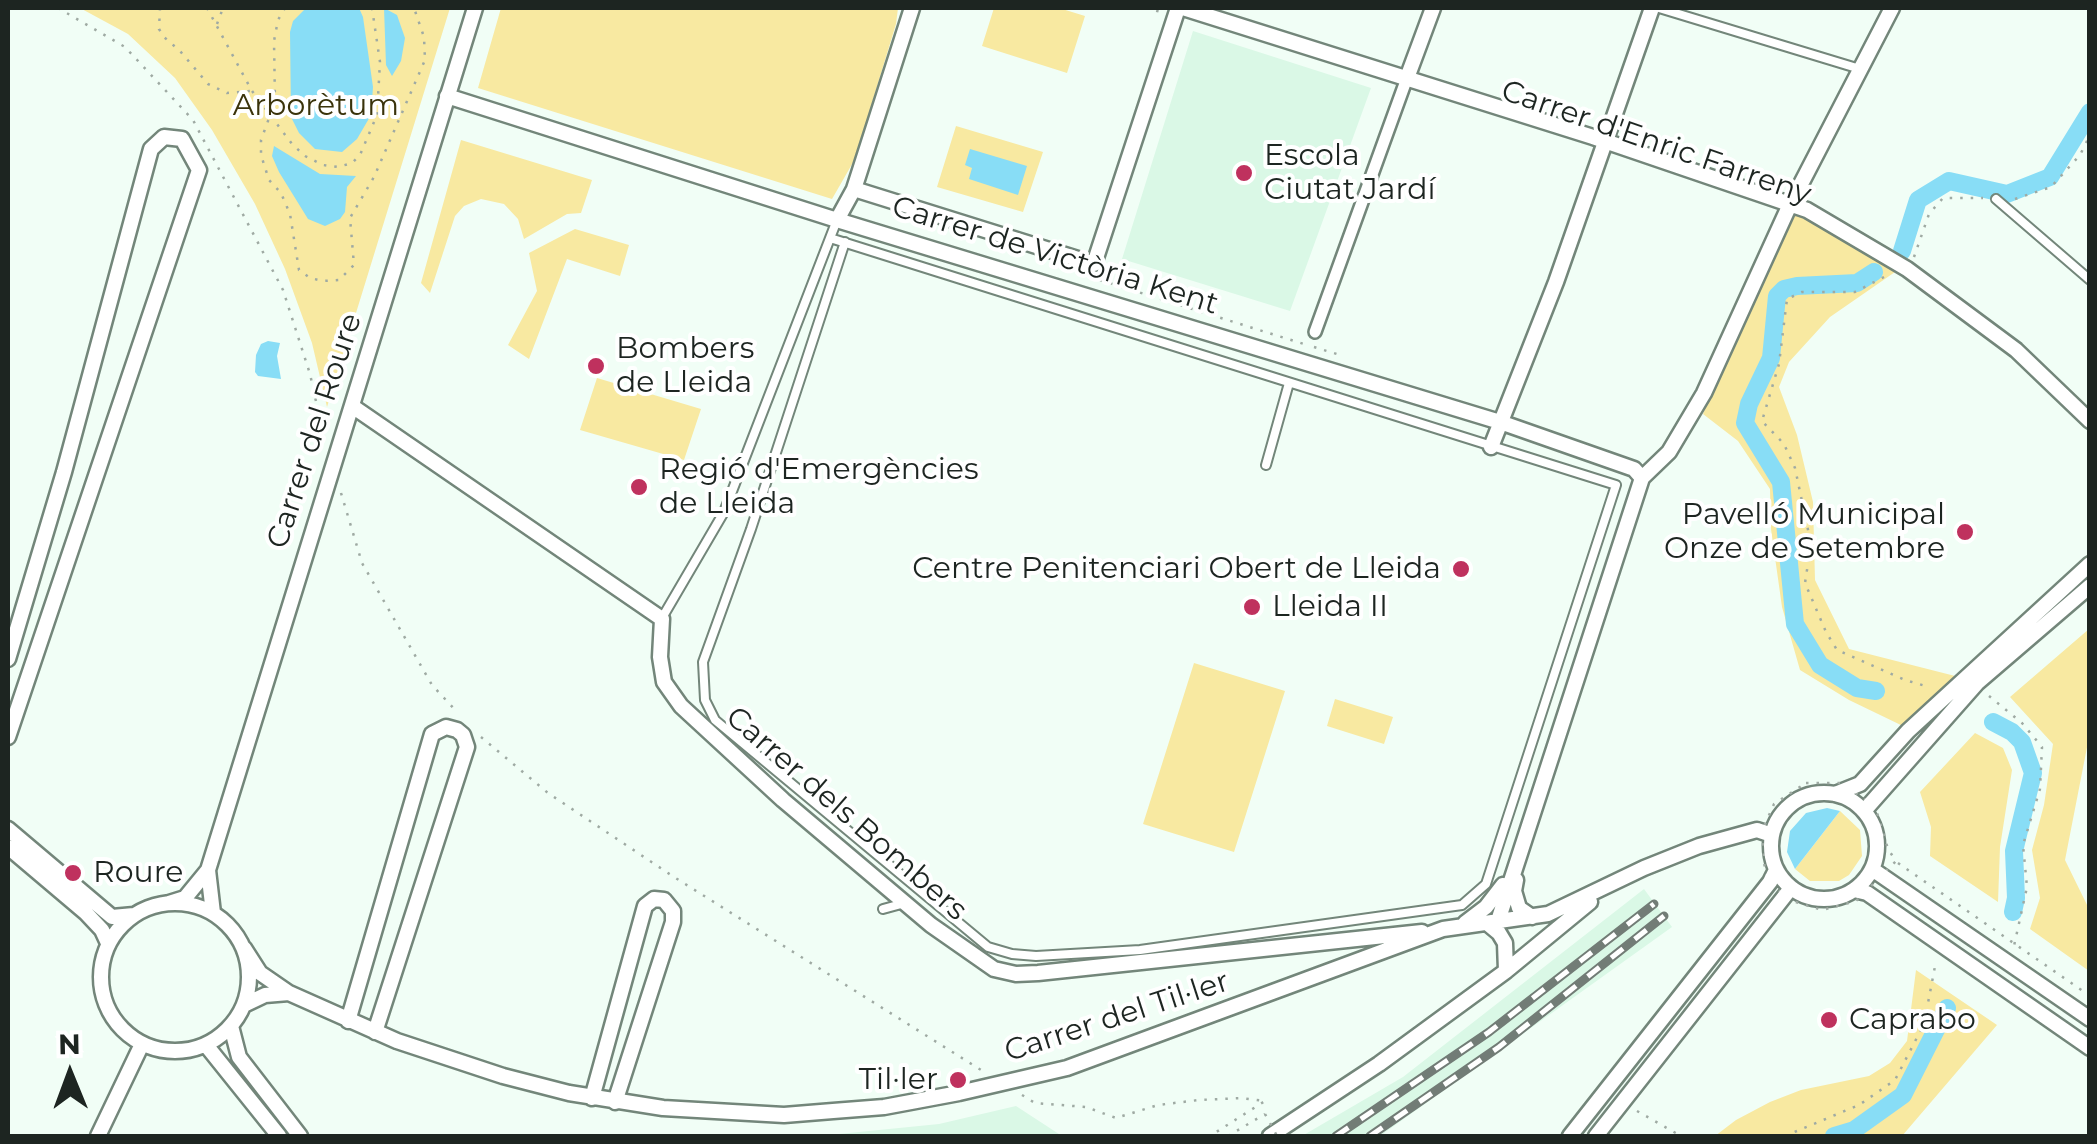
<!DOCTYPE html>
<html>
<head>
<meta charset="utf-8">
<style>
  body { margin:0 }
  #map { position:relative; width:2097px; height:1144px; overflow:hidden; background:#f1fef6; font-family:Montserrat,sans-serif }
  canvas { display:block }
  .frame { position:absolute; inset:0; border:10px solid #1d2521; pointer-events:none }
  .north { position:absolute; left:20px; top:1024px; width:100px; height:100px; -webkit-text-stroke:8px #fff; paint-order:stroke; rotate:359deg; font-size:28px; font-weight:700; line-height:40px; text-align:center; color:#1d2521 }
  .north::after { content:''; display:block; margin:auto; width:35px; height:45px; background:#1d2521; clip-path:polygon(50% 0,100% 100%,50% 72%,0 100%) }
</style>
</head>
<body>
<div id="map">
<canvas width="2097" height="1144"></canvas>
<div class="frame"></div>
<div class="north">N</div>
</div>
<script>
const c = document.querySelector('canvas').getContext('2d');
c.lineJoin = 'round';
function fillPath(path, color) { c.fillStyle = color; c.fill(path, 'evenodd'); }
const poly = rows => new Path2D(rows.map(r => 'M' + r).join(''));
function stroke(path, color, width, dash) { c.strokeStyle = color; c.lineWidth = width; c.lineCap = dash ? 'butt' : 'round'; c.setLineDash(dash || []); c.stroke(path); }
function write(font, color, halo, rows, align = 'center') {
  c.font = font + ' Montserrat,sans-serif'; c.lineWidth = 8; c.setLineDash([]); c.textBaseline = 'middle'; c.strokeStyle = halo; c.fillStyle = color; for (const [text, x, y, turn = 0] of rows) {
    c.save(); c.translate(x, y); c.rotate((+turn || 0) * Math.PI / 180); c.textAlign = isNaN(turn) ? turn : align; if (halo) c.strokeText(text, 0, 0); c.fillText(text, 0, 0); c.restore();
  }
}
fillPath(poly([
  [1193,31,1371,88,1290,311,1122,259],
  [1644,889,1672,927,1380,1136,1302,1136,1403,1077],
  [1016,1106,1062,1136,819,1136,939,1124]
]), '#daf8e6');
fillPath(poly([
  [80,8,450,8,327,407,312,343,285,269,255,204,212,130,175,78,128,34],
  [501,8,898,8,896,24,855,159,832,199,478,88],
  [994,8,1059,8,1085,16,1067,73,982,46],
  [956,126,1043,152,1023,212,937,187],
  [461,140,592,180,581,213,567,214,524,239,518,219,504,204,481,199,464,206,455,216,430,293,421,283],
  [1791,211,1895,272,1830,317,1789,362,1779,387,1797,435,1813,502,1815,580,1849,649,1959,677,1905,727,1849,700,1800,670,1782,607,1771,529,1770,489,1738,441,1703,414,1757,272],
  [575,229,629,245,620,276,567,259,529,359,508,345,537,291,529,253],
  [597,378,701,409,684,460,580,430],
  [2089,629,2089,737,2065,860,2089,909,2089,971,2030,929,2040,898,2032,850,2044,805,2053,744,2010,697],
  [1194,663,1285,691,1234,852,1143,824],
  [1335,699,1393,717,1384,744,1327,726],
  [1975,733,2003,748,2012,770,2000,847,1998,902,1930,856,1931,827,1920,792],
  [1840,811,1860,830,1862,856,1849,875,1839,881,1810,881,1795,869],
  [1916,970,1997,1025,1902,1136,1715,1136,1736,1120,1770,1102,1801,1090,1869,1076,1890,1063,1907,1041]
]), '#f8e9a1');
fillPath(poly([
  [306,8,359,8,363,17,373,87,371,115,357,139,342,152,315,149,299,133,291,117,290,32,293,21],
  [384,8,397,15,405,38,401,61,392,76,386,65],
  [274,146,320,174,356,176,347,187,345,212,340,219,325,226,308,219,279,172,272,156],
  [970,149,1027,166,1018,195,969,179,972,168,965,165],
  [268,341,280,343,277,356,281,379,258,376,255,372,256,355,261,344],
  [1827,808,1840,811,1795,869,1787,852,1790,831,1806,813]
]), '#88ddf6');
stroke(poly([
  [1902,251,1918,200,1949,181,2007,194,2050,177,2090,112],
  [1874,272,1857,283,1797,286,1784,289,1777,296,1771,358,1749,404,1745,423,1781,482,1795,624,1820,665,1857,688,1876,691],
  [1993,722,2012,732,2022,742,2033,773,2014,851,2016,898,2013,912],
  [1834,1136,1854,1130,1903,1095,1947,1008]
]), '#88ddf6', 18);
const service = poly([
  [1659,8,1860,69],
  [1996,199,2090,280],
  [830,238,1616,485,1486,884,1462,905,1140,950,1036,956,1012,954,988,947,715,720,705,700,703,662,751,529,845,242],
  [1266,465,1289,383],
  [662,618,724,512,837,220],
  [883,909,905,903]
]);
const pedestrian = poly([
  [1315,332,1407,78]
]);
const minor = poly([
  [1183,8,1593,137,1807,210,1907,269,2016,350,2090,421],
  [1407,78,1433,8],
  [447,96,837,220,1500,422,1634,469,1642,478],
  [854,189,1094,264,1178,8],
  [837,220,854,189,912,8],
  [352,406,662,619,660,657,664,682,681,706,783,800,931,925,994,969,1016,974,1038,973,1422,932],
  [1491,447,1556,282,1652,8],
  [8,659,64,472,151,149,164,137,182,139,199,170,8,737],
  '1771 846a53 53 0 1 1 106 0a53 53 0 1 1-106 0Z',
  [1835,794,1860,784,1908,731,2090,564],
  [1864,811,1977,683,2090,586],
  [8,829,112,917,134,915],
  [8,847,86,913,102,930,108,943],
  [1872,869,2090,1019],
  [208,870,213,913],
  [1516,880,1514,891,1519,908,1532,917],
  [1854,890,1867,893,2090,1048],
  '101 977a74 74 0 1 1 148 0a74 74 0 1 1-148 0Z',
  [169,903,185,898,208,870,475,8],
  [1498,921,1642,478,1669,452,1704,393,1787,211,1892,8],
  [1465,923,1486,907,1503,885],
  [1487,923,1499,933,1505,943,1506,971],
  [244,948,260,973,289,993,397,1041,503,1076,569,1093,663,1108,784,1115,833,1111,884,1107,959,1093,1067,1068,1443,929,1548,914,1644,868,1699,846,1757,830,1772,835],
  [244,1005,265,995,289,993],
  [348,1021,432,734,446,727,457,730,463,735,467,747,375,1032],
  [231,1026,239,1057,300,1136],
  [206,1045,279,1136],
  [592,1098,645,906,654,899,664,900,673,911,673,922,615,1102],
  [98,1136,142,1044],
  [1270,1136,1379,1064,1506,971,1590,902],
  [1570,1136,1770,882,1776,870],
  [1596,1136,1791,888]
]);
stroke(service, '#73867a', 12);
stroke(pedestrian, '#73867a', 16);
stroke(minor, '#73867a', 19);
stroke(poly([
  [58,8,125,47,193,120,283,290,310,374,324,438],
  [160,8,159,29,164,37,180,51,208,84,227,93,251,91],
  [207,8,252,91,292,144,305,156,323,165,338,167,352,163,360,155,377,115,380,62,372,8],
  [285,8,278,20,274,41,275,102,261,140,261,155,269,180,281,193,290,214,299,270,310,278,323,281,339,280,354,265,350,218,374,177,425,60,424,37,414,8],
  [1146,8,1161,12],
  [217,24,223,8],
  [2015,199,2051,187,2080,155,2090,135],
  [1914,257,1929,214,1943,198,1983,198],
  [1884,277,1855,292,1802,292,1787,299,1779,364,1762,421,1784,444,1795,468,1811,544,1805,583,1826,632,1837,650,1905,680,1929,687],
  [1100,280,1307,345],
  [1314,347,1340,355],
  [341,493,362,563,432,685,458,713],
  [1989,696,2022,723,2042,747,2040,789,2023,845,2027,887,2014,946],
  [481,737,548,793,674,877,981,1070],
  [1806,783,1841,783,1875,806,1888,849,1896,861,1856,901,1822,910,1789,900,1770,882,1765,872,1762,831,1774,804,1806,783],
  [1898,863,2090,996],
  [1022,1095,1035,1103,1086,1107,1116,1118,1158,1105,1199,1100,1241,1098,1265,1101,1210,1136],
  [1637,1111,1681,1136],
  [1228,1136,1265,1114],
  [1785,1136,1859,1105,1895,1080,1924,1024,1936,961]
]), '#9faaa3', 2.5, [2.5, 8]);
stroke(service, '#fff', 8);
stroke(pedestrian, '#fff', 11);
stroke(minor, '#fff', 14);
const rail = poly([
  [1336,1136,1489,1032,1654,904],
  [1370,1136,1499,1047,1664,916]
]);
stroke(rail, '#727c76', 9);
stroke(rail, '#fff', 5, [15]);
stroke(poly([
  [1265,1114,1277,1136]
]), '#9faaa3', 2.5, [2.5, 8]);
for (const [x, y, r, color] of [
  [1244,173,10,"#bf315e"],
  [596,366,10,"#bf315e"],
  [639,487,10,"#bf315e"],
  [1965,532,10,"#bf315e"],
  [1461,569,10,"#bf315e"],
  [1252,607,10,"#bf315e"],
  [73,873,10,"#bf315e"],
  [1829,1020,10,"#bf315e"],
  [958,1080,10,"#bf315e"]
]) { const dot = new Path2D(); dot.arc(x, y, r, 0, 2 * Math.PI); c.fillStyle = color; c.fill(dot); stroke(dot, '#fff', 4); }
write('30px', '#3a330b', '#fff', [
  ["Arborètum",316,106]
]);
write('30px', '#1d2521', '#fff', [
  ["Carrer d'Enric Farreny",1656,143,19],
  ["Carrer de Victòria Kent",1055,256,17],
  ["Carrer del Roure",315,431,-72],
  ["Carrer dels Bombers",846,814,41],
  ["Carrer del Til·ler",1117,1017,-18]
]);
write('30px', '#1d2521', '#fff', [
  ["Escola",1264,156],
  ["Ciutat Jardí",1264,190],
  ["Bombers",616,349],
  ["de Lleida",616,383],
  ["Regió d'Emergències",659,470],
  ["de Lleida",659,504],
  ["Pavelló Municipal",1945,515,"right"],
  ["Onze de Setembre",1945,549,"right"],
  ["Centre Penitenciari Obert de Lleida",1441,569,"right"],
  ["Lleida II",1272,607],
  ["Roure",93,873],
  ["Caprabo",1849,1020],
  ["Til·ler",938,1080,"right"]
], 'left');
</script>
</body>
</html>
